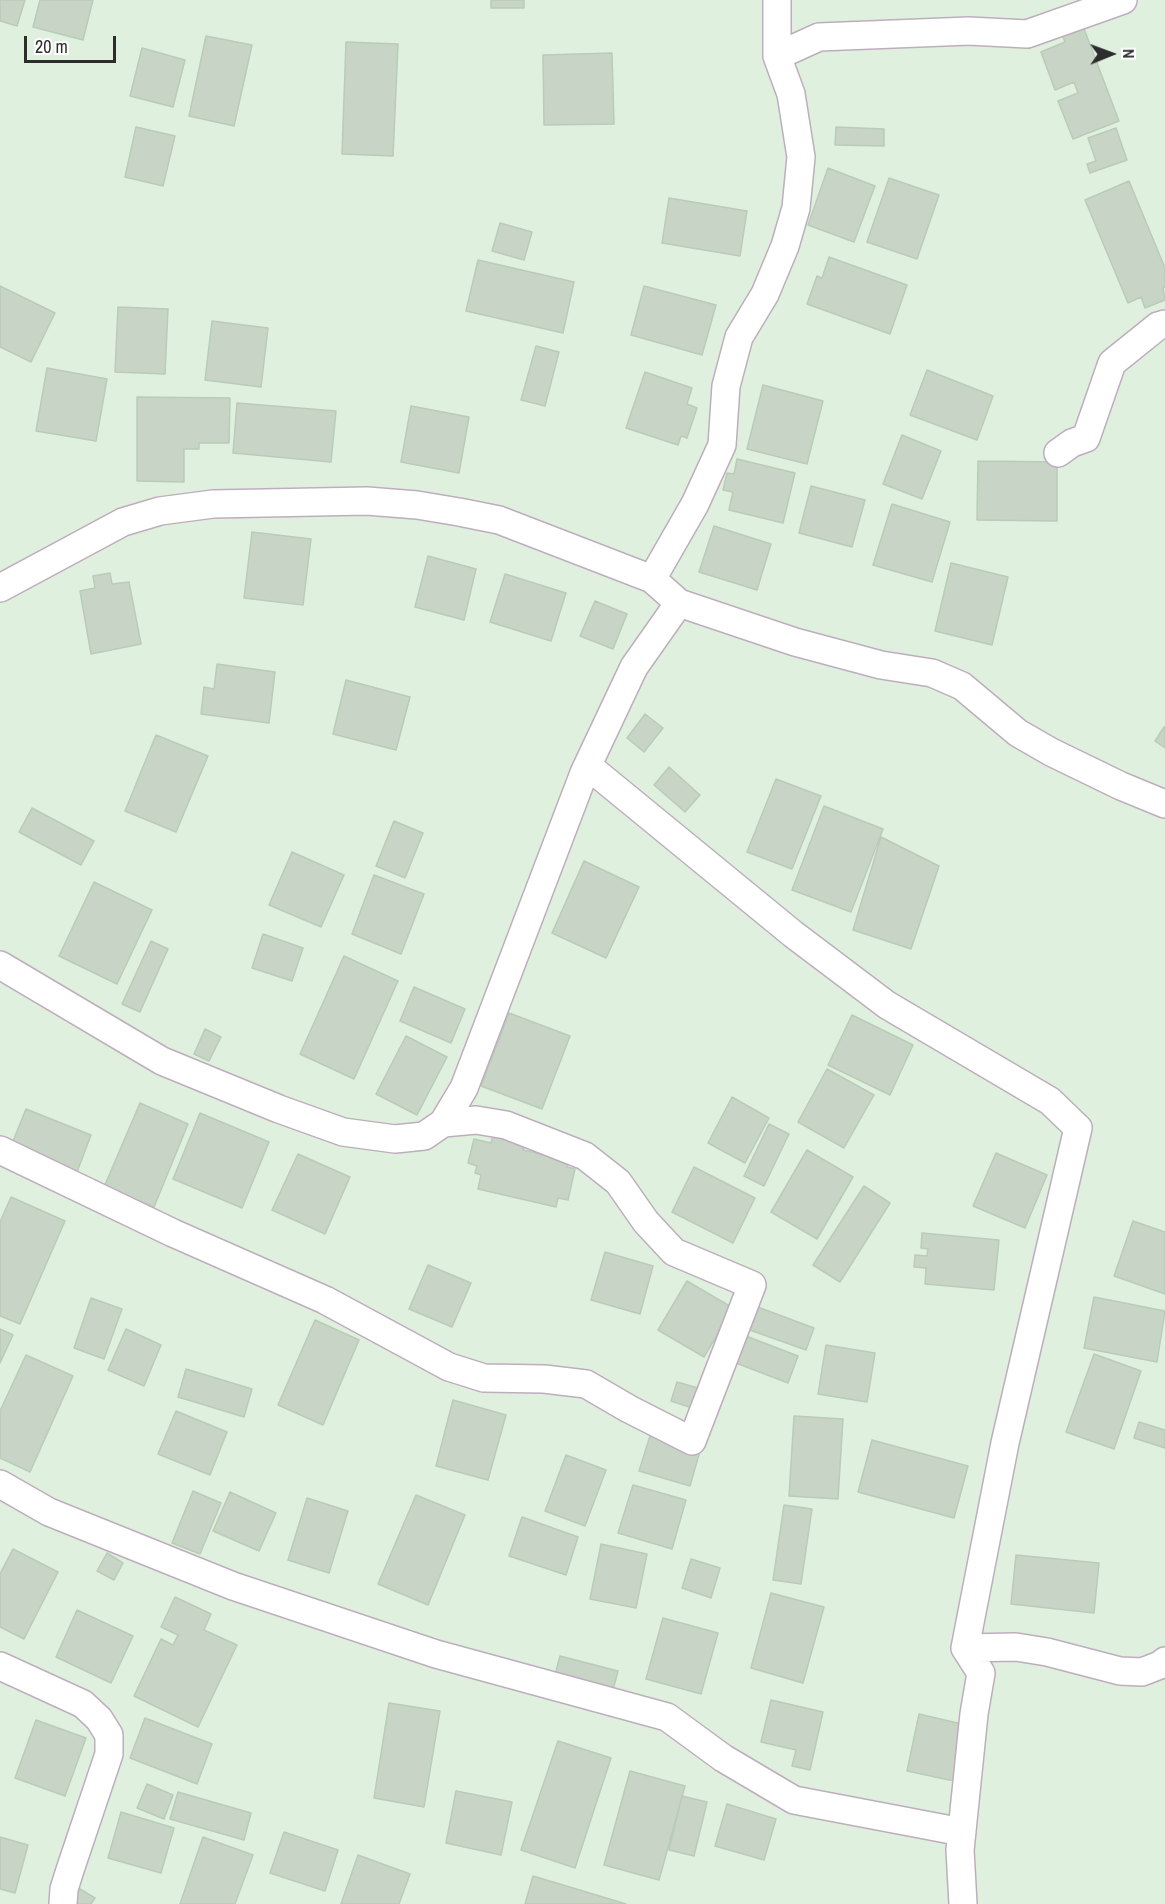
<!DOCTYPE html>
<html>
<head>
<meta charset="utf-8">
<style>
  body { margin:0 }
  #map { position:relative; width:1165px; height:1904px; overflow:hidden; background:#e0f0de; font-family:"Archivo Narrow",sans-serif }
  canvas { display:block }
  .north { position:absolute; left:1081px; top:24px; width:60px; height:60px; -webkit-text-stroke:4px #fff; paint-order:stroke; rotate:89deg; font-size:16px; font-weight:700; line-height:24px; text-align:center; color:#2d2d2d }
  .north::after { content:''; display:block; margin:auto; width:21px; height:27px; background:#2d2d2d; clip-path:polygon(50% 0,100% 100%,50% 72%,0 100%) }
  .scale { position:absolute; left:24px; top:36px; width:92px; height:27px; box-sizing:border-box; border:3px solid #2d2d2d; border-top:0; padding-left:8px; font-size:18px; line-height:21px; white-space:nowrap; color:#2d2d2d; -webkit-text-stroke:4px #fff; paint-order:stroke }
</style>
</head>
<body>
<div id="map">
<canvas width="1165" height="1904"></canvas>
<div class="north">N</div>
<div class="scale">20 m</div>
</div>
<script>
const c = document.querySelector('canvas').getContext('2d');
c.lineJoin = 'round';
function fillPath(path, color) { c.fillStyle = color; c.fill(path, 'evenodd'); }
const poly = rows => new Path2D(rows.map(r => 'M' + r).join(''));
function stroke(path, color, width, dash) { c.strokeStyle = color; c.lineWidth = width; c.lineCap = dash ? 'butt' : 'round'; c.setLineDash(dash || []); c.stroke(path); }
const building = poly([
  [0,0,25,0,17,26,0,21,0,0],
  [40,0,93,0,83,40,33,27,40,0],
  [491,0,524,0,524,8,491,8,491,0],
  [1083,26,1119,121,1073,139,1058,101,1078,93,1074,82,1055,90,1041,52,1065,42,1062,34,1083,26],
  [206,36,252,45,234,126,189,116,206,36],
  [346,42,398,44,393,156,342,154,346,42],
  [142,48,185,60,173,107,130,96,142,48],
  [612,53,614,124,544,125,543,55,612,53],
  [136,127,175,136,163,186,125,177,136,127],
  [836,127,884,129,884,146,835,145,836,127],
  [1116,128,1127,160,1090,173,1087,164,1096,161,1088,138,1116,128],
  [828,168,875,186,854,242,808,225,828,168],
  [889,178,939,195,917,259,867,242,889,178],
  [1129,181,1165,268,1165,287,1163,288,1165,300,1145,308,1141,297,1128,303,1085,200,1129,181],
  [669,198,747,211,740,256,662,243,669,198],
  [500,223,532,232,524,260,492,251,500,223],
  [829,257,907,285,890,334,807,304,817,276,822,278,829,257],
  [478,260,574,282,563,333,466,311,478,260],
  [0,286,55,313,31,362,0,347,0,286],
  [644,286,716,305,702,355,631,335,644,286],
  [118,307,168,309,165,374,115,372,118,307],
  [212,321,268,328,261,387,205,380,212,321],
  [536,346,559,352,545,406,521,400,536,346],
  [47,368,107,379,96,441,36,431,47,368],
  [927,370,993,396,977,440,910,415,927,370],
  [645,372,692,388,687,404,697,408,687,438,681,436,678,445,626,428,645,372],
  [763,385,823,401,807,464,747,449,763,385],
  [137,397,230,398,229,443,199,443,199,449,184,449,184,482,137,481,137,397],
  [237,403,336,411,331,462,233,453,237,403],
  [411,406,469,417,459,473,401,462,411,406],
  [902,435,941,451,922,499,883,484,902,435],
  [737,459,795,473,783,523,729,510,733,492,723,490,727,473,734,474,737,459],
  [978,461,1057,462,1057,521,977,520,978,461],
  [811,486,865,500,852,547,799,533,811,486],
  [892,504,950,522,932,582,873,565,892,504],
  [714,526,771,544,757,590,699,572,714,526],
  [252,532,311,539,303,605,244,598,252,532],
  [428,556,476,569,464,620,415,607,428,556],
  [951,563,1008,577,992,645,935,631,951,563],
  [110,573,112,584,129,582,141,644,91,654,80,591,95,588,93,576,110,573],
  [505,574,566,593,551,641,490,622,505,574],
  [595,601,627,614,613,649,580,636,595,601],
  [217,664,275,672,269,723,201,714,204,687,214,689,217,664],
  [346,680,410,697,396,750,333,734,346,680],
  [645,714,663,728,644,752,627,738,645,714],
  [1164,727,1165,727,1165,748,1155,741,1164,727],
  [156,735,208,756,176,832,125,811,156,735],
  [669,767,700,795,685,812,654,785,669,767],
  [776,779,821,796,792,869,747,852,776,779],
  [824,806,883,829,851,912,792,890,824,806],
  [32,808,94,841,81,865,19,832,32,808],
  [394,821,423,833,405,878,376,866,394,821],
  [881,837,939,866,911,949,853,930,881,837],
  [292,852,344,875,321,927,269,905,292,852],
  [584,861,639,887,606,958,552,933,584,861],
  [374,875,424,894,401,954,352,934,374,875],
  [94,882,152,910,117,984,59,956,94,882],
  [263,934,303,948,292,981,252,968,263,934],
  [151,941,168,949,140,1012,122,1004,151,941],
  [344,956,398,981,354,1079,300,1054,344,956],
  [414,987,465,1009,451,1043,400,1021,414,987],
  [509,1013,570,1036,542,1109,481,1086,509,1013],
  [852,1015,913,1045,890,1095,828,1065,852,1015],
  [205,1029,221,1037,209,1061,194,1054,205,1029],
  [406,1036,447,1057,417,1115,376,1094,406,1036],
  [827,1069,874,1095,844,1148,798,1122,827,1069],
  [732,1097,769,1118,745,1163,708,1143,732,1097],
  [140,1103,188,1124,154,1207,104,1187,140,1103],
  [26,1109,91,1135,77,1172,11,1146,26,1109],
  [200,1113,269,1142,242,1208,173,1179,200,1113],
  [769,1124,789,1134,764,1186,744,1176,769,1124],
  [494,1131,526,1138,523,1150,568,1160,567,1167,575,1169,568,1200,558,1198,556,1207,478,1189,481,1175,475,1173,477,1166,468,1163,474,1139,491,1143,494,1131],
  [807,1150,853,1177,817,1239,771,1212,807,1150],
  [996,1153,1047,1175,1025,1228,973,1206,996,1153],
  [298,1154,350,1177,325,1234,272,1210,298,1154],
  [694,1167,755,1198,733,1243,672,1212,694,1167],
  [864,1186,890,1203,840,1282,813,1265,864,1186],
  [11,1197,65,1221,20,1324,0,1316,0,1222,11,1197],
  [1133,1221,1165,1232,1165,1294,1114,1276,1133,1221],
  [922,1233,999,1240,994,1290,925,1284,926,1268,914,1267,915,1255,927,1256,928,1249,921,1248,922,1233],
  [605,1252,653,1266,640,1314,591,1300,605,1252],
  [428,1265,471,1283,452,1327,409,1309,428,1265],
  [687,1281,733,1308,704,1357,658,1330,687,1281],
  [1094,1297,1165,1311,1157,1362,1084,1348,1094,1297],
  [91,1298,122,1309,104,1359,74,1348,91,1298],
  [755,1306,814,1328,806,1350,747,1329,755,1306],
  [315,1320,359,1340,323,1425,278,1405,315,1320],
  [0,1329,13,1335,0,1363,0,1329],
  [126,1329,161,1345,144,1386,108,1370,126,1329],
  [746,1336,798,1356,788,1383,736,1363,746,1336],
  [826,1345,875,1353,867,1402,818,1394,826,1345],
  [1094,1354,1141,1371,1114,1449,1066,1432,1094,1354],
  [26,1355,73,1376,30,1472,0,1458,0,1411,26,1355],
  [186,1369,252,1389,244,1417,178,1397,186,1369],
  [677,1382,698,1388,692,1408,671,1401,677,1382],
  [453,1400,506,1415,488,1480,436,1466,453,1400],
  [176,1411,227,1432,210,1475,158,1454,176,1411],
  [794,1416,843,1419,838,1499,789,1496,794,1416],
  [1139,1422,1165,1430,1165,1448,1134,1438,1139,1422],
  [650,1436,700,1451,690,1486,639,1471,650,1436],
  [872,1440,968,1466,954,1518,858,1492,872,1440],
  [566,1455,606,1470,585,1526,545,1511,566,1455],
  [633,1485,686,1500,672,1549,618,1533,633,1485],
  [193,1491,221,1503,200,1554,172,1543,193,1491],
  [230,1492,276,1513,259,1551,213,1531,230,1492],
  [416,1495,465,1515,428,1605,378,1584,416,1495],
  [307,1498,348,1511,329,1573,288,1560,307,1498],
  [784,1505,812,1509,801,1584,773,1580,784,1505],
  [522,1517,578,1537,566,1575,509,1556,522,1517],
  [601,1544,647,1554,636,1608,590,1599,601,1544],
  [13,1549,58,1572,24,1639,0,1627,0,1574,13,1549],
  [107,1553,123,1563,114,1580,97,1571,107,1553],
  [1016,1555,1099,1563,1094,1613,1011,1604,1016,1555],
  [691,1559,720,1568,711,1598,682,1588,691,1559],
  [771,1593,824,1607,803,1683,751,1668,771,1593],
  [175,1597,211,1614,204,1630,237,1645,198,1727,134,1696,161,1639,173,1645,178,1635,161,1627,175,1597],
  [77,1610,133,1636,111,1683,56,1657,77,1610],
  [663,1618,718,1633,701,1694,646,1679,663,1618],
  [560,1656,618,1671,613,1690,555,1675,560,1656],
  [771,1700,823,1712,810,1770,792,1766,796,1750,761,1742,771,1700],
  [389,1703,440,1711,424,1807,374,1798,389,1703],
  [919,1714,966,1725,954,1781,907,1771,919,1714],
  [145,1718,212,1744,197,1784,130,1758,145,1718],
  [36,1720,86,1738,65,1796,15,1778,36,1720],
  [558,1741,611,1758,575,1868,521,1850,558,1741],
  [630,1771,685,1786,659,1880,604,1865,630,1771],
  [147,1784,173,1795,164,1819,137,1808,147,1784],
  [456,1791,512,1802,501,1855,446,1843,456,1791],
  [178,1792,251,1813,244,1840,170,1819,178,1792],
  [682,1796,707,1802,694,1856,669,1850,682,1796],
  [727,1804,776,1819,764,1860,715,1846,727,1804],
  [121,1812,174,1828,161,1873,108,1858,121,1812],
  [284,1832,338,1850,325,1891,270,1873,284,1832],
  [0,1837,28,1845,15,1893,0,1889,0,1837],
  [203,1837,253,1855,235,1904,180,1904,203,1837],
  [358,1855,410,1874,399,1904,341,1904,358,1855],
  [533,1876,626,1904,525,1904,533,1876],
  [80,1889,95,1898,91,1904,72,1904,80,1889]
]);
fillPath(building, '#c8d5c6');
stroke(building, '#b8ccb7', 1.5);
const minor = poly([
  [777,56,819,37,969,31,1027,34,1123,0],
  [1058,453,1072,443,1086,438,1112,363,1158,326,1165,324],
  [652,579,695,504,722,445,726,386,739,337,765,294,785,246,796,208,801,157,791,94,777,56,777,0],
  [0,588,123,522,160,511,213,504,367,501,417,505,459,512,499,520,652,579,679,603,795,642,881,665,932,673,962,686,1018,733,1051,752,1121,786,1165,804],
  [588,766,793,934,887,1005,1050,1101,1078,1128,1005,1443,965,1648,981,1673,974,1714,960,1850,963,1904],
  [0,965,162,1061,279,1109,343,1132,395,1139,424,1136,443,1123,464,1088,584,773,634,667,679,603],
  [0,1150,173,1233,325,1300,449,1367,484,1378,544,1379,586,1384,629,1409,692,1441,752,1285,674,1252,646,1222,618,1182,585,1156,506,1125,476,1120,443,1123],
  [0,1484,49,1512,233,1586,436,1654,667,1717,723,1758,794,1800,962,1832],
  [965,1648,1016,1647,1047,1652,1120,1671,1142,1672,1160,1665,1165,1661],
  [0,1666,83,1704,99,1719,109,1735,109,1754,70,1870,64,1889,63,1904]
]);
stroke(minor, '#beaebd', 30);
stroke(minor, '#fff', 27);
</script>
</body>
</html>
